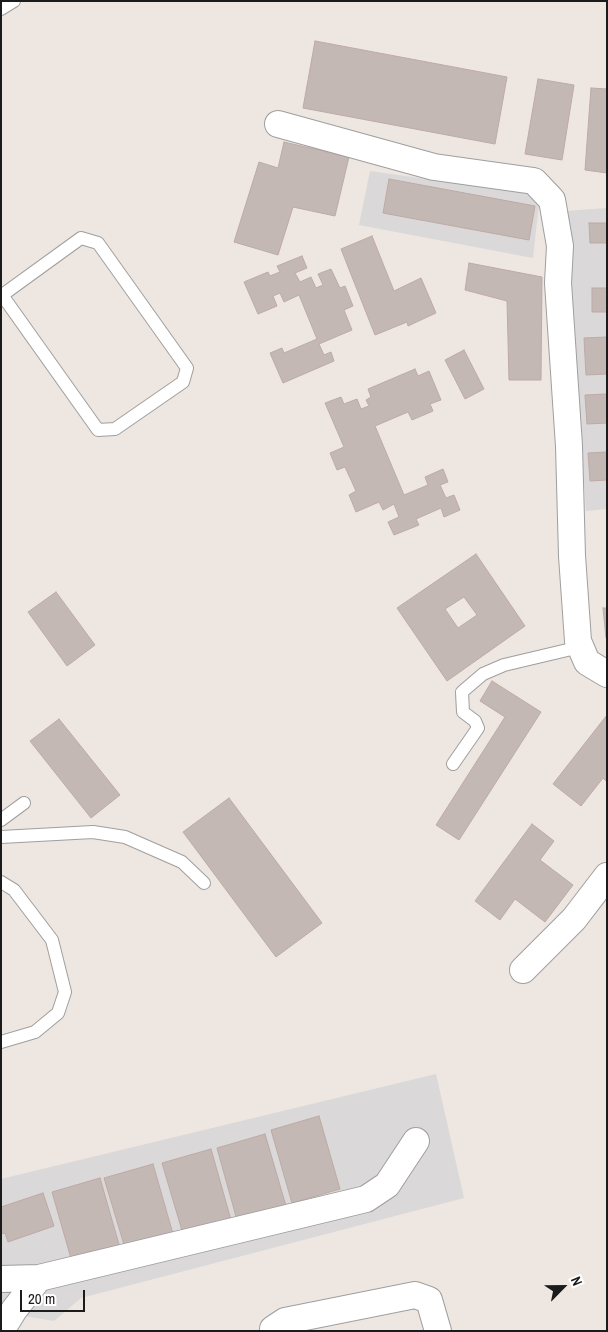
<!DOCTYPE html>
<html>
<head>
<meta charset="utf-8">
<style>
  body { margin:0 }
  #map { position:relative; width:608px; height:1332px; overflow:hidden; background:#ede6e1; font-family:"Archivo Narrow",sans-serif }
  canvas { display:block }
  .frame { position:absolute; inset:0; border:2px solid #1b1b1b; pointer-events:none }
  .north { position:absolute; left:538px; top:1262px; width:50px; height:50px; -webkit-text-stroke:4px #fff; paint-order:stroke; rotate:67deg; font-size:14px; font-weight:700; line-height:20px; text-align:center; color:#1b1b1b }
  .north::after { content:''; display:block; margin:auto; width:18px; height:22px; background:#1b1b1b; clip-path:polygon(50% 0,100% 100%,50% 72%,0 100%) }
  .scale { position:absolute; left:20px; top:1290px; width:65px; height:22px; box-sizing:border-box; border:2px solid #1b1b1b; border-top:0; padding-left:6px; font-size:15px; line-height:18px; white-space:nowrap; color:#1b1b1b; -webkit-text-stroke:4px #fff; paint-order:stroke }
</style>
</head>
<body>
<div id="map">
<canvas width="608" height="1332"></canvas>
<div class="frame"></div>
<div class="north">N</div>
<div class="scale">20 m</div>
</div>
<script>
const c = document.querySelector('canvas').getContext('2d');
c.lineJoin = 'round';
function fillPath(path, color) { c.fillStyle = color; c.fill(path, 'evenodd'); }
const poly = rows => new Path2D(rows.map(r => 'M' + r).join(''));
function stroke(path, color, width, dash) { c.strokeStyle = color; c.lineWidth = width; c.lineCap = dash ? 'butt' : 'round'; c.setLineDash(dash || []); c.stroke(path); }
fillPath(poly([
  [370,171,540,195,533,258,359,225],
  [607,208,607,509,586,511,566,211],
  [436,1074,464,1198,81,1298,54,1321,1,1312,1,1179]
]), '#dad8d9');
const building = poly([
  [315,41,507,77,495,144,303,108,315,41],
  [538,79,574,85,562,160,525,154,538,79],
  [591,88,607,89,607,173,585,170,591,88],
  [284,142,349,157,335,216,293,207,278,255,234,242,259,162,278,168,284,142],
  [389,179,535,206,529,240,383,213,389,179],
  [589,223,607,223,607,243,590,243,589,223],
  [372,236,394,291,421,278,436,313,408,326,407,322,375,335,341,249,372,236],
  [302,256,307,268,295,273,300,282,311,277,316,288,323,285,318,274,331,269,340,288,345,286,353,306,344,310,352,330,319,344,324,355,331,352,334,361,283,383,270,353,282,348,284,353,317,339,299,295,284,302,280,293,273,296,277,306,258,314,244,282,268,272,270,276,280,272,277,266,302,256],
  [469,263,542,277,541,380,509,380,507,301,465,290,469,263],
  [592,288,607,288,607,312,592,312,592,288],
  [607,337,607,374,586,375,584,338,607,337],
  [464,350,484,389,465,399,445,360,464,350],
  [415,369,418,376,429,371,441,400,430,404,433,411,412,420,408,412,375,426,404,495,428,485,425,477,443,469,448,482,440,485,446,498,454,495,460,510,444,517,441,508,416,519,419,525,394,535,388,522,399,517,394,504,383,510,379,502,356,512,349,495,356,491,345,467,337,470,330,453,344,447,325,403,341,397,344,404,357,399,361,409,369,406,366,400,371,397,368,389,415,369],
  [607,394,607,423,587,424,585,395,607,394],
  [607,452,607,480,590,481,588,453,607,452],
  [476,554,525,626,447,681,397,608,476,554],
  [464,597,477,615,458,628,445,609,464,597],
  [56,592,95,645,67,666,28,612,56,592],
  [603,608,607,608,607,639,606,638,603,608],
  [492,681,541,712,459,840,436,825,505,717,480,701,492,681],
  [607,715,607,782,603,778,581,806,553,784,607,715],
  [59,719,120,795,91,818,30,741,59,719],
  [229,798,322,923,276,957,183,832,229,798],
  [532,824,554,841,540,860,573,885,545,922,515,899,500,920,475,901,532,824],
  [319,1116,340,1189,292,1203,271,1130,319,1116],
  [265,1134,286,1206,237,1220,217,1148,265,1134],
  [211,1149,231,1220,183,1234,162,1163,211,1149],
  [153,1164,173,1234,125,1248,104,1178,153,1164],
  [100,1178,120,1248,72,1262,52,1192,100,1178],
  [43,1193,54,1226,8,1242,5,1233,1,1234,1,1207,43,1193]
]);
fillPath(building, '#c4b8b5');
stroke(building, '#beaaa4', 1);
const lane = poly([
  [1,9,14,1],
  [1,296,81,238,98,243,187,368,183,382,115,429,98,430,2,295],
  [453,764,478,728,475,721,463,712,462,692,483,674,504,665,580,647],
  [1,820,24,803],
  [1,837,93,832,125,837,182,862,204,883],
  [1,882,14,890,52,940,65,992,58,1013,35,1032,1,1042]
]);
const street = poly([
  [278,124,434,167,534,181,552,200,560,246,558,283,569,446,572,556,578,641,587,662,607,674],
  [523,970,574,919,607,876],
  [1,1279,39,1278,366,1199,387,1185,416,1141],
  [1,1331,14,1310,39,1278],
  [273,1331,273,1329,285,1321,415,1295,429,1300,438,1331]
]);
stroke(lane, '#9f9f9f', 14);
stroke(street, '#9f9f9f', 28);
stroke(lane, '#fff', 12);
stroke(street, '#fff', 26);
</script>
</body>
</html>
